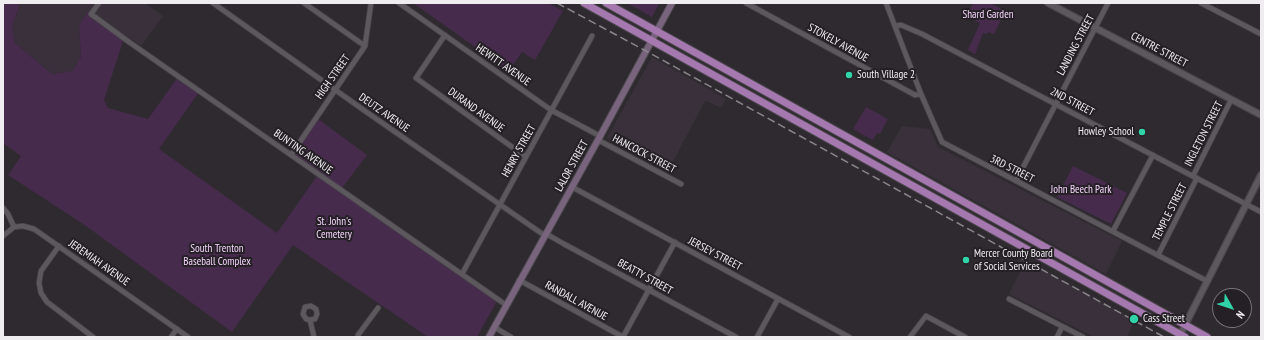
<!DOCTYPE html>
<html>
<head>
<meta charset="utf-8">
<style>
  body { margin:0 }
  #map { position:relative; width:1264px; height:340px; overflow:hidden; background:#2f2a30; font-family:"PT Sans Narrow",sans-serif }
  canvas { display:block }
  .frame { position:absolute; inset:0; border:4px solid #f0edf1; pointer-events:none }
  .north { position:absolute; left:1212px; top:288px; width:40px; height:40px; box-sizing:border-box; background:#252026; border:1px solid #767277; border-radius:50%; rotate:129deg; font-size:11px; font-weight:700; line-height:16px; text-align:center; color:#f0edf1 }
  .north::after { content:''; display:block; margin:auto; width:14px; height:18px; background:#31d4a9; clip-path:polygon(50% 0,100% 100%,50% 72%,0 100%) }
</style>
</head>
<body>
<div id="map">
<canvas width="1264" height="340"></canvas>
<div class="frame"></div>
<div class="north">N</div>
</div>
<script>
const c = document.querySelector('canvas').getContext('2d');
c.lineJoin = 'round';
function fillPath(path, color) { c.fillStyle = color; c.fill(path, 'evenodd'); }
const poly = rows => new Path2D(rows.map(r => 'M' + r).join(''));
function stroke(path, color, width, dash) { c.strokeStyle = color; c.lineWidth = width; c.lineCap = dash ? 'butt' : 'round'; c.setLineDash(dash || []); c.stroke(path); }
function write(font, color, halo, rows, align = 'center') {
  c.font = font + ' "PT Sans Narrow",sans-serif'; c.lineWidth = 4; c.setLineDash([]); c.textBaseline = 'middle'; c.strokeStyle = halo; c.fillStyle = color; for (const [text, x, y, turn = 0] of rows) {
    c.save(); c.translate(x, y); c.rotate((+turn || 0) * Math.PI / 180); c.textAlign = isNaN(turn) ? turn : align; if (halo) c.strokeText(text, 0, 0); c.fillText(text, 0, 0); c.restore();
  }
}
fillPath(poly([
  [20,3,145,3,163,16,141,46,89,10,79,25,81,57,72,71,52,74,15,43,12,28],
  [652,57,726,99,721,108,707,101,705,101,668,171,607,138],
  [902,126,930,129,938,147,1122,241,1106,274,887,152],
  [1018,255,1129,317,1133,324,1127,337,1094,337,1009,294,1020,272]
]), '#39303b');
fillPath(poly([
  [3,3,20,3,12,28,15,43,52,74,72,71,81,57,79,25,89,10,125,35,104,100,108,108,148,119,180,74,201,89,159,149,277,233,319,173,289,152,314,116,367,155,342,188,498,299,477,337,428,337,293,245,232,332,83,224,8,175,21,156,3,143],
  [413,3,548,3,563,11,535,60,522,52,509,71],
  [627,3,659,3,652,17],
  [973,3,991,3,1005,11,994,34,988,32,987,34,983,33,975,54,968,50,980,23,966,17],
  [866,107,888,119,880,134,877,133,873,140,853,129],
  [1073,166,1127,193,1111,224,1057,197]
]), '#462b4c');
const minor = poly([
  [99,3,91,14,129,42,506,305],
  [213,3,365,111,541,233,550,236,564,244,736,337],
  [304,3,365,46],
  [399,3,551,110,600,136],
  [746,3,915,95,921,94],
  [886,3,921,94,942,142,1207,281],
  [1201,3,1261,34],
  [895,26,901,25,922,34,1261,212],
  [445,35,416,78,526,157],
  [598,140,681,184],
  [291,155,365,46,371,3],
  [1193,176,1231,100],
  [1016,181,1108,3],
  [572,187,849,337],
  [3,208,8,214,14,227],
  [1113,231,1153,155],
  [3,236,14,227,23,226,34,229,188,337],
  [59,246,41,271,39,283,41,293,47,302,93,337],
  [1158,255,1197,178],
  [462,274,592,36],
  [519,280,623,337],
  [1009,299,1083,337],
  [310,320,315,319,317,314,316,309,311,306,305,307,303,314,306,319,310,320,314,337],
  [494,327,511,337],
  [171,337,177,329],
  [358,337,358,335,378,308],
  [623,337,675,242],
  [757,337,778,299],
  [910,337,926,316,965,337],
  [1057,337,1062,327]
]);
const tertiary = poly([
  [1048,3,1261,115],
  [1179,337,1261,175]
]);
const secondary = poly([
  [489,337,598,140,672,3]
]);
const trunk = poly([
  [584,3,1185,337],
  [606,3,1207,337]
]);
stroke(minor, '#4b474c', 6);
stroke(tertiary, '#4b474c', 8);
stroke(secondary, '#4b474c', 8);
stroke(trunk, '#4b474c', 9);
stroke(minor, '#5d575e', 4.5);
stroke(tertiary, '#5d575e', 5.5);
stroke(secondary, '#78647d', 6);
stroke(trunk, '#a678b0', 7);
stroke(poly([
  [557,3,646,51,1164,337]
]), '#89858a', 1.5, [8, 4]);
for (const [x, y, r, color] of [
  [849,75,4,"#31d4a9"],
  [1142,132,4,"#31d4a9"],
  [966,260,4,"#31d4a9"],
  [1134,319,5,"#31d4a9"]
]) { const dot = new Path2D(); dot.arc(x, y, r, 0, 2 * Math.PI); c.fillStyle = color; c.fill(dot); stroke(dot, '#252026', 1.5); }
write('11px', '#f5d5fc', '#252026', [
  ["Shard Garden",988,15],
  ["John Beech Park",1081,190],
  ["St. John's",334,222],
  ["Cemetery",334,235],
  ["South Trenton",217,249],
  ["Baseball Complex",217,262]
]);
write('11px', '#f0edf1', '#252026', [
  ["STOKELY AVENUE",838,43,29],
  ["LANDING STREET",1076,45,-62],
  ["CENTRE STREET",1159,50,28],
  ["HEWITT AVENUE",503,65,35],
  ["HIGH STREET",333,77,-55],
  ["2ND STREET",1072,102,28],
  ["DURAND AVENUE",476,110,36],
  ["DEUTZ AVENUE",384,113,35],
  ["INGLETON STREET",1204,134,-63],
  ["HENRY STREET",519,151,-61],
  ["BUNTING AVENUE",303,152,35],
  ["HANCOCK STREET",644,154,28],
  ["LALOR STREET",572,166,-61],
  ["3RD STREET",1012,169,27],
  ["TEMPLE STREET",1170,212,-63],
  ["JERSEY STREET",715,254,28],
  ["JEREMIAH AVENUE",99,263,35],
  ["BEATTY STREET",645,277,29],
  ["RANDALL AVENUE",576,301,29]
]);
write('11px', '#f0edf1', '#252026', [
  ["South Village 2",857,75],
  ["Howley School",1134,132,"right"],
  ["Mercer County Board",974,254],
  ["of Social Services",974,267],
  ["Cass Street",1143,319]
], 'left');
</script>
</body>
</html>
